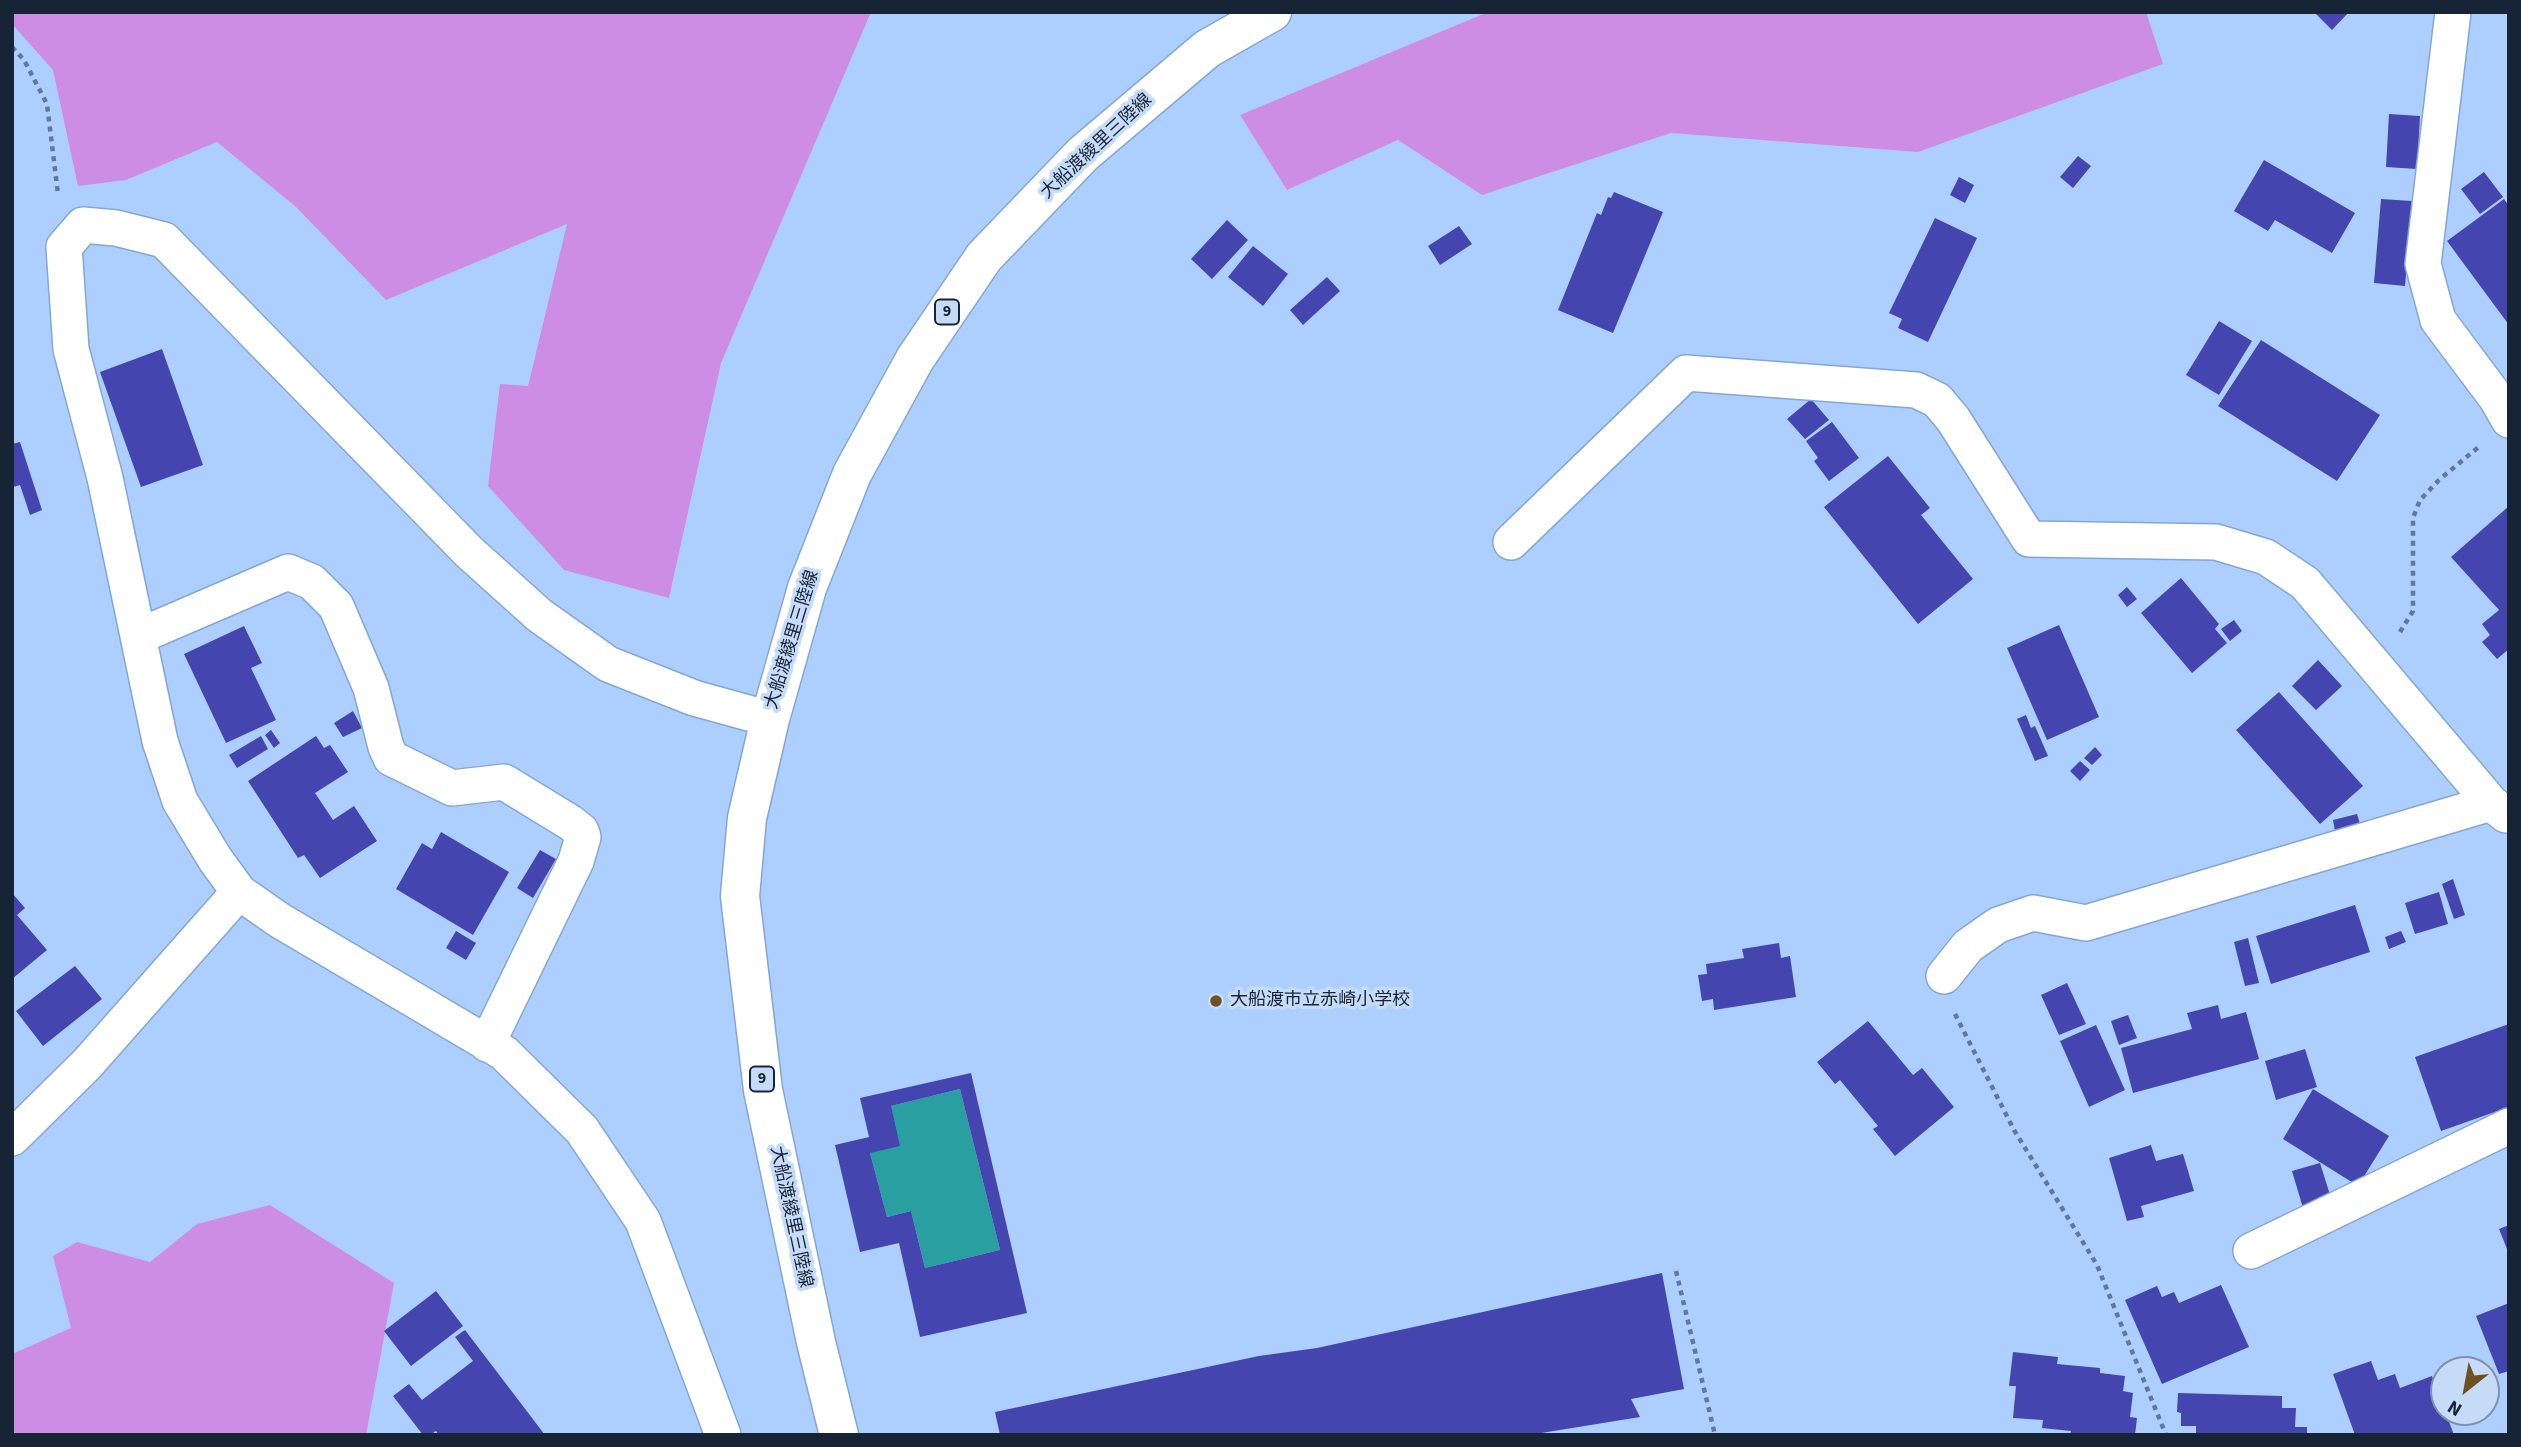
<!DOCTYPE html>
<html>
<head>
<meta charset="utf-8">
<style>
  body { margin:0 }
  #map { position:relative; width:2521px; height:1447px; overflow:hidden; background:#adcfff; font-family:"Source Sans 3",sans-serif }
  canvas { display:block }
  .frame { position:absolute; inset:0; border:14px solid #172436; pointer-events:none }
  .north { position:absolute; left:2430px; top:1356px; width:70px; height:70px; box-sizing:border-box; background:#c6dbf8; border:2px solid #8092aa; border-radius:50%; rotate:211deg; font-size:19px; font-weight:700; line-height:28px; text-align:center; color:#172436 }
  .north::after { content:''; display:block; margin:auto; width:24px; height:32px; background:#6d5123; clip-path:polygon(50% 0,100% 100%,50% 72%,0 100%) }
</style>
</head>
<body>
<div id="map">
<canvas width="2521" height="1447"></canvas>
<div class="frame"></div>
<div class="north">N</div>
</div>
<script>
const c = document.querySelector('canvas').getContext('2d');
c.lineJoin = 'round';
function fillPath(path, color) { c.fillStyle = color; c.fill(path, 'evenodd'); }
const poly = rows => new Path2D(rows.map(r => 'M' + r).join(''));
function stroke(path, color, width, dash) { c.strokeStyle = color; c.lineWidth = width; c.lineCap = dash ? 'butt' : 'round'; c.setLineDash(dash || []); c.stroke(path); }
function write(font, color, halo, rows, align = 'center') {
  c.font = font + ' "Source Sans 3","Noto Sans JP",sans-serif'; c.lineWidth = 7; c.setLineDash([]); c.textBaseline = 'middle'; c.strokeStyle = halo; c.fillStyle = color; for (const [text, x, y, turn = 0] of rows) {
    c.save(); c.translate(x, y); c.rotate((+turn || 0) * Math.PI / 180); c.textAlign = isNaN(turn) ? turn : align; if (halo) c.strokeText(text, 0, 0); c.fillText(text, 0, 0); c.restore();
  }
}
fillPath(poly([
  [12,12,871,12,721,363,669,598,564,570,488,486,500,384,528,386,567,224,386,300,296,207,217,142,126,180,78,186,53,70,12,24],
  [1488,12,2146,12,2163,64,1918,152,1671,133,1482,195,1398,140,1287,190,1240,115],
  [270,1205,394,1283,366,1435,12,1435,12,1354,71,1328,53,1256,77,1242,150,1262,197,1224]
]), '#ce8de5');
fillPath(poly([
  [960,1089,1000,1250,925,1268,911,1211,887,1217,870,1153,891,1106]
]), '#2a9fa1');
fillPath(poly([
  [2318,12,2349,12,2332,30,2316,14],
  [2389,114,2420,116,2417,169,2386,167],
  [2078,156,2091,166,2073,188,2060,177],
  [2264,160,2355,213,2332,253,2275,220,2268,231,2234,211],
  [2484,172,2503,197,2480,214,2461,189],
  [1959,177,1974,185,1965,203,1950,195],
  [1614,192,1663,212,1613,333,1558,310,1597,213,1601,215,1608,197,1611,198],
  [2381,199,2412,201,2405,286,2374,283],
  [2504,199,2509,206,2509,325,2447,241],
  [1935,218,1977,238,1928,342,1898,328,1902,319,1889,313],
  [1227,220,1248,240,1212,279,1191,259],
  [1459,226,1472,244,1440,265,1428,246],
  [1253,246,1288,274,1263,306,1228,277],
  [1327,277,1340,291,1303,325,1290,310],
  [2219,321,2252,341,2219,395,2186,375],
  [2261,340,2380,415,2337,481,2218,406],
  [162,349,203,465,141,487,100,372],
  [1811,399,1829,420,1805,439,1787,419],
  [1832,422,1859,458,1829,481,1814,461,1818,458,1806,441],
  [20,442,42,510,30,515,20,485,13,487,12,485,12,444],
  [1888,456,1930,508,1921,515,1973,579,1918,624,1824,507],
  [2509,506,2509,649,2497,659,2482,642,2490,635,2482,624,2499,610,2451,557],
  [2181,578,2219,624,2215,629,2227,643,2192,673,2141,613],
  [2127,587,2137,599,2127,607,2118,595],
  [2234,620,2242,631,2230,641,2221,629],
  [2059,625,2099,717,2047,740,2007,648],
  [244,626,262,663,251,668,276,720,226,743,184,654],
  [2318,660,2342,686,2316,710,2292,686],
  [2279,692,2363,786,2320,824,2236,730],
  [353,711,362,728,343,737,334,723],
  [2026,715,2031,728,2035,726,2048,756,2035,761,2017,719],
  [271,730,280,743,274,748,265,735],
  [261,736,268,749,237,768,229,755],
  [316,736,324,748,330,745,348,772,315,793,333,820,354,806,377,841,320,878,304,855,298,858,248,781],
  [2095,747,2102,755,2092,765,2084,758],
  [2080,761,2090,770,2080,781,2070,771],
  [2357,814,2360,824,2335,831,2333,820],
  [441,832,509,872,473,935,396,889,422,843,432,849],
  [540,850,556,859,533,898,517,888],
  [2453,879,2465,915,2454,919,2442,884],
  [2439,892,2448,924,2415,934,2405,903],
  [12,893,25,908,17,915,47,950,12,979],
  [2355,905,2370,952,2271,984,2256,936],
  [456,931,476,943,466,960,446,948],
  [2401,931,2406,942,2389,949,2385,937],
  [2248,938,2259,983,2245,986,2234,942],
  [1779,943,1781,958,1790,956,1796,997,1714,1010,1713,999,1702,1001,1698,975,1707,974,1706,964,1744,958,1742,949],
  [75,966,102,999,43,1046,16,1011],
  [2067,983,2086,1024,2059,1035,2041,995],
  [2218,1005,2221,1019,2246,1012,2259,1059,2133,1093,2121,1048,2192,1029,2187,1013],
  [2128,1015,2137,1038,2119,1045,2111,1021],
  [1868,1021,1913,1075,1922,1068,1954,1107,1895,1156,1873,1129,1878,1126,1840,1080,1835,1084,1817,1062],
  [2509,1024,2509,1107,2441,1131,2415,1057],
  [2096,1025,2125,1090,2089,1107,2060,1041],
  [2305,1049,2317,1087,2276,1100,2265,1061],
  [971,1073,1027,1313,920,1337,899,1243,860,1252,835,1145,869,1137,860,1098],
  [960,1089,1000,1250,925,1268,911,1211,887,1217,870,1153,900,1146,891,1106],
  [2313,1089,2389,1136,2358,1186,2283,1139],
  [2151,1145,2156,1161,2183,1154,2194,1191,2141,1206,2144,1217,2127,1221,2109,1158],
  [2320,1163,2331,1198,2303,1208,2292,1171],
  [2509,1225,2509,1254,2499,1229],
  [1662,1273,1684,1389,1631,1399,1640,1417,1529,1435,1000,1435,995,1412,1259,1356,1317,1348],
  [2221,1285,2249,1347,2162,1384,2125,1300,2157,1286,2162,1297,2174,1292,2179,1303],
  [436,1291,463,1326,411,1366,384,1331],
  [2509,1303,2509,1371,2499,1374,2476,1316],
  [465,1330,545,1435,439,1435,436,1431,430,1435,423,1435,393,1396,409,1384,422,1400,473,1361,455,1337],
  [2013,1352,2058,1357,2057,1364,2100,1368,2100,1373,2125,1376,2123,1391,2133,1393,2130,1417,2137,1418,2135,1435,2070,1435,2071,1431,2042,1428,2043,1420,2013,1418,2016,1386,2009,1386],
  [2371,1361,2378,1380,2395,1374,2400,1388,2432,1376,2454,1435,2355,1435,2333,1374],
  [2178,1393,2282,1396,2282,1408,2296,1408,2295,1427,2307,1427,2307,1435,2196,1435,2196,1426,2181,1426,2181,1413,2177,1412]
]), '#4445af');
const street = poly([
  [2453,12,2423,264,2438,320,2497,399,2509,420],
  [1511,542,1686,373,1916,390,1937,400,1953,419,2029,539,2216,542,2266,557,2305,583,2491,803],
  [139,636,288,572,312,582,336,606,371,688,386,747,391,758,452,788,504,782,571,823,581,831,583,837,576,861,487,1044],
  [1944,976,1968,946,1998,925,2033,913,2086,923,2491,803,2506,815],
  [12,1138,87,1064,239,892],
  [2251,1251,2509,1126],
  [723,1435,643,1221,582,1130,504,1053,279,920,239,892,215,859,180,801,160,741,105,478,71,349,64,247,83,225,116,228,164,240,469,552,539,615,608,664,694,698,770,719]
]);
const primary = poly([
  [839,1435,816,1342,763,1090,740,896,747,818,770,719,807,588,852,474,915,359,984,257,1083,154,1207,49,1272,12]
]);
stroke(street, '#85a6d4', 38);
stroke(primary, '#85a6d4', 41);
stroke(poly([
  [12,47,24,60,47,104,58,194],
  [2400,632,2413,611,2413,518,2420,500,2439,480,2481,445],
  [1955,1014,2014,1130,2097,1265,2166,1435],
  [1676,1271,1715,1435]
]), '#617899', 4.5, [5, 5]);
stroke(street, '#fff', 35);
stroke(primary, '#fff', 38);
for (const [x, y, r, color] of [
  [1216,1001,7,"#6d5123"]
]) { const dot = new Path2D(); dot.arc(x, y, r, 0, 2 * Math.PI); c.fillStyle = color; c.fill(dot); stroke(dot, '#c6dbf8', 2.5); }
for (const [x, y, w] of [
  [947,312,24],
  [762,1079,24]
]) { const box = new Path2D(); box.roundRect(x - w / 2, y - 12.5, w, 25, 5); c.fillStyle = '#c6dbf8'; c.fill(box); stroke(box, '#172436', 2); }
write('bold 16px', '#172436', null, [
  ["9",947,312],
  ["9",762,1079]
]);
write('18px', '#172436', '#c6dbf8', [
  ["大船渡綾里三陸線",1097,147,-43],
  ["大船渡綾里三陸線",793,640,-73],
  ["大船渡綾里三陸線",790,1217,78]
]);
write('18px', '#172436', '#c6dbf8', [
  ["大船渡市立赤崎小学校",1230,1001]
], 'left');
</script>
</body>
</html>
